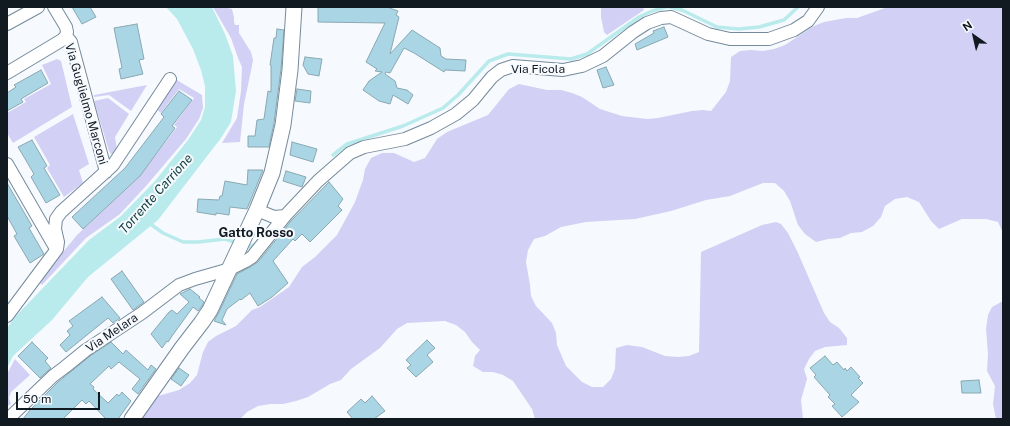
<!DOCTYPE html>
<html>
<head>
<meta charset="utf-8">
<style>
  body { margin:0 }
  #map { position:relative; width:1010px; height:426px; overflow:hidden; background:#f6fafe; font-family:"Public Sans",sans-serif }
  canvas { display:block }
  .frame { position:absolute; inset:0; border:8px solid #121a21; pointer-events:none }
  .north { position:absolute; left:954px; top:16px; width:40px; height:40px; -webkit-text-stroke:3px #f6fafe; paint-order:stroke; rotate:326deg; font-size:11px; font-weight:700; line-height:16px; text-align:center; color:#121a21 }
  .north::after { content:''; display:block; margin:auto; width:14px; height:18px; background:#121a21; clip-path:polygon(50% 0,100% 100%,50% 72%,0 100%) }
  .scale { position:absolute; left:16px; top:392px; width:84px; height:18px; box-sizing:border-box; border:2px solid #121a21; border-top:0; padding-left:5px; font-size:12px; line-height:14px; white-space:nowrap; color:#121a21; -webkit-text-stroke:3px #f6fafe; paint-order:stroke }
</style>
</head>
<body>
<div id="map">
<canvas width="1010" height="426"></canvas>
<div class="frame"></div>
<div class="north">N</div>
<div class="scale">50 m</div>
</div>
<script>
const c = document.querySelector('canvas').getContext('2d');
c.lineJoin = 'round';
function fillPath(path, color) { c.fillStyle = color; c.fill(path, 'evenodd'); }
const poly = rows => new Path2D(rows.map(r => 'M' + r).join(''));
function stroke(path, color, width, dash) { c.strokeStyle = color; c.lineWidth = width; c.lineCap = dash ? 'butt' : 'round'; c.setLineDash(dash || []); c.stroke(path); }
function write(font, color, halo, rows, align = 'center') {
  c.font = font + ' "Public Sans",sans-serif'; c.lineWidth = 4; c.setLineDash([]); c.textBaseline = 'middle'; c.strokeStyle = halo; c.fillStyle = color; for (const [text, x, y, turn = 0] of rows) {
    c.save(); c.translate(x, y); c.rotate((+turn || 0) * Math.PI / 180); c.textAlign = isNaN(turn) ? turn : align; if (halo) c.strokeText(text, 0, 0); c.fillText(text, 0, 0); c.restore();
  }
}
fillPath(poly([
  [213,7,223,7,232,9,234,17,234,22,235,25,239,25,239,33,251,52,253,60,252,66,244,104,240,142,222,143,237,118,241,91,242,67,238,58,231,38],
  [601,7,643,7,644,10,607,35,604,32,601,17],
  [886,7,1003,7,1003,233,998,222,986,219,962,219,939,229,931,221,919,202,907,197,895,199,885,206,881,217,873,226,862,232,851,233,840,238,828,239,816,242,805,234,798,225,790,201,784,191,775,183,763,183,730,196,706,200,671,211,635,219,586,222,561,227,545,236,534,239,528,250,526,262,530,285,531,296,536,306,552,323,556,333,557,345,566,366,582,382,592,387,603,387,611,379,615,369,616,348,627,345,642,347,665,356,678,357,689,356,699,352,701,252,762,225,776,222,781,224,788,233,798,253,824,313,830,322,839,328,847,338,847,345,825,347,815,351,809,359,804,369,807,379,801,400,803,419,535,419,532,409,513,381,503,375,493,372,483,372,473,366,475,356,480,350,472,342,465,332,456,325,445,321,407,323,397,329,380,348,351,369,341,380,330,384,308,397,296,401,283,404,271,404,258,406,247,412,240,419,139,419,150,404,158,396,179,390,190,383,197,375,203,352,208,342,216,336,236,326,252,310,260,307,289,287,302,267,315,257,337,235,355,202,363,180,365,169,371,158,382,153,394,153,414,162,425,158,437,139,447,132,488,115,509,89,519,84,547,90,561,90,572,93,582,97,600,109,622,116,647,119,658,118,692,111,703,110,711,111,726,92,730,81,731,57,740,51,751,50,763,51,774,49,785,45,814,26,824,22,846,18,857,18,885,8],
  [57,59,61,61,72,107,13,143,7,133,7,113,26,102,24,99,51,84,42,65],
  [175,79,202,95,203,108,199,119,186,139,146,186,120,214,86,238,42,285,40,283,63,252,77,235,139,177,177,127,174,125,194,98,179,89,161,113,156,109],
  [147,85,131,111,109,95,94,97,94,95],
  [108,98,129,114,115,137,117,150,114,154,111,154,109,151,94,101],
  [73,114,89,164,79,170,83,183,64,197,47,168,50,165,34,137],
  [1003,301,1003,419,996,419,993,404,995,386,987,371,988,354,986,329,988,315,992,307],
  [15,359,30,375,11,392,9,398,11,404,7,406,7,374]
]), '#d2d0f4');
fillPath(poly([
  [166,7,212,7,225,34,233,56,236,91,231,122,221,138,158,220,88,277,52,320,13,356,7,368,7,328,16,316,89,240,121,216,155,181,188,140,201,120,205,107,205,86,201,70,193,49,177,19]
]), '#b9eaec');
stroke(poly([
  [669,7,682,10,717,27,739,29,759,27,784,20,798,7],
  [333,155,347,144,403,126,443,108,458,95,489,61,508,54,571,59,587,54,639,17,652,11,666,7],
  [149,223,163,233,183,242,198,242,225,239,234,242],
  [246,248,253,245]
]), '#b9eaec', 3.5);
const building = poly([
  [72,7,90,7,96,17,82,24,72,7],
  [318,7,387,7,398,11,396,15,399,17,390,54,412,30,440,48,441,56,446,59,466,60,465,71,445,70,444,72,414,53,404,48,390,73,386,72,385,74,395,81,397,88,407,90,413,95,408,104,393,95,390,104,379,101,363,90,369,81,382,72,375,71,377,69,366,62,385,23,318,22,318,7],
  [137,24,144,59,139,60,143,74,121,79,119,69,122,68,114,28,137,24],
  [664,27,668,37,637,50,635,44,654,33,653,31,664,27],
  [277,29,284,30,281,69,274,123,269,147,248,147,248,136,255,136,257,120,264,119,268,91,271,92,271,65,270,65,274,38,276,38,277,29],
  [305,57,322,59,319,76,308,74,303,65,305,57],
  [606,67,614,85,603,88,597,70,606,67],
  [41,70,48,83,21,99,23,102,7,111,7,93,16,87,14,85,41,70],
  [297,89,311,91,310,103,295,101,297,89],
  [179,91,192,100,172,126,175,128,140,176,83,229,72,217,125,168,164,117,161,114,179,91],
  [32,140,47,166,44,168,60,195,46,203,31,177,34,174,18,147,32,140],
  [292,142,317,149,313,162,290,155,292,142],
  [248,170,263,170,247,209,230,207,229,215,216,213,216,215,197,212,198,199,219,200,220,196,222,196,225,181,247,185,248,170],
  [286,171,306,177,302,187,283,181,286,171],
  [329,182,343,199,338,206,342,210,310,242,302,234,295,241,293,239,273,261,288,283,272,297,258,306,250,293,241,300,240,299,227,309,222,320,226,325,214,321,218,314,237,274,250,267,258,262,291,221,329,182],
  [7,183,32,226,29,228,44,254,30,263,14,236,17,234,7,216,7,183],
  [122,271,144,302,133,310,111,279,122,271],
  [190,289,200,297,199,298,204,302,202,306,198,311,193,307,172,336,168,342,167,341,162,348,151,334,169,312,172,310,177,314,189,302,180,294,190,289],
  [102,297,120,318,113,323,108,318,66,352,60,345,70,335,67,331,73,326,69,321,102,297],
  [427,340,435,348,427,355,433,362,416,377,407,368,411,365,406,360,427,340],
  [32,342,48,358,45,361,51,368,40,378,18,356,32,342],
  [111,342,123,354,126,350,148,370,151,365,156,369,138,394,132,389,140,379,119,362,111,369,109,366,90,384,94,387,93,389,108,403,117,394,119,396,122,392,131,401,118,419,106,419,89,401,86,404,82,400,63,419,23,419,30,410,58,382,90,356,111,342],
  [825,356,833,365,837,362,844,370,845,368,847,371,851,367,860,377,858,378,863,383,851,395,859,402,842,417,832,406,835,404,828,397,830,395,814,377,816,375,810,368,825,356],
  [179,368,189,375,181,386,171,379,179,368],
  [979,380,981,393,962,393,961,381,979,380],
  [372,396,385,411,374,419,353,419,347,412,361,399,365,403,372,396]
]);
fillPath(building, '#a9d5e4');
stroke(building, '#8aa8b2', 1);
const minor = poly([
  [7,24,38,7],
  [66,36,71,42,106,172],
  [7,73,62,40,66,36,67,32,66,27,54,7],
  [7,164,55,247],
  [257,210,274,217,285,216,318,181,350,153,364,147,405,139,431,128,456,114,473,100,492,77,501,70,513,66,563,70,582,66,603,56,633,32,647,23,661,18,671,17,708,34,730,39,769,39,794,30,808,21,818,7],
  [7,316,57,249,58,242,55,229,56,219,61,212,113,165,170,79],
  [8,419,53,376,65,367,86,350,142,313,179,285,195,279,230,269,246,261,252,257,285,216]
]);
const major = poly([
  [132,419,182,348,202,322,210,310,257,210,272,173,283,125,290,70,294,7]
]);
stroke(minor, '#758a9b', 14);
stroke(major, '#758a9b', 17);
stroke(minor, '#fff', 12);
stroke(major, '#fff', 15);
write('12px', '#121a21', '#f6fafe', [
  ["Via Ficola",538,69],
  ["Via Guglielmo Marconi",86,104,74],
  ["Via Melara",112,333,-34]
]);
write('italic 13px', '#144143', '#f6fafe', [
  ["Torrente Carrione",156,194,-48]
]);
write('bold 13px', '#121a21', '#f6fafe', [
  ["Gatto Rosso",256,233]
]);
</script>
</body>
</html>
